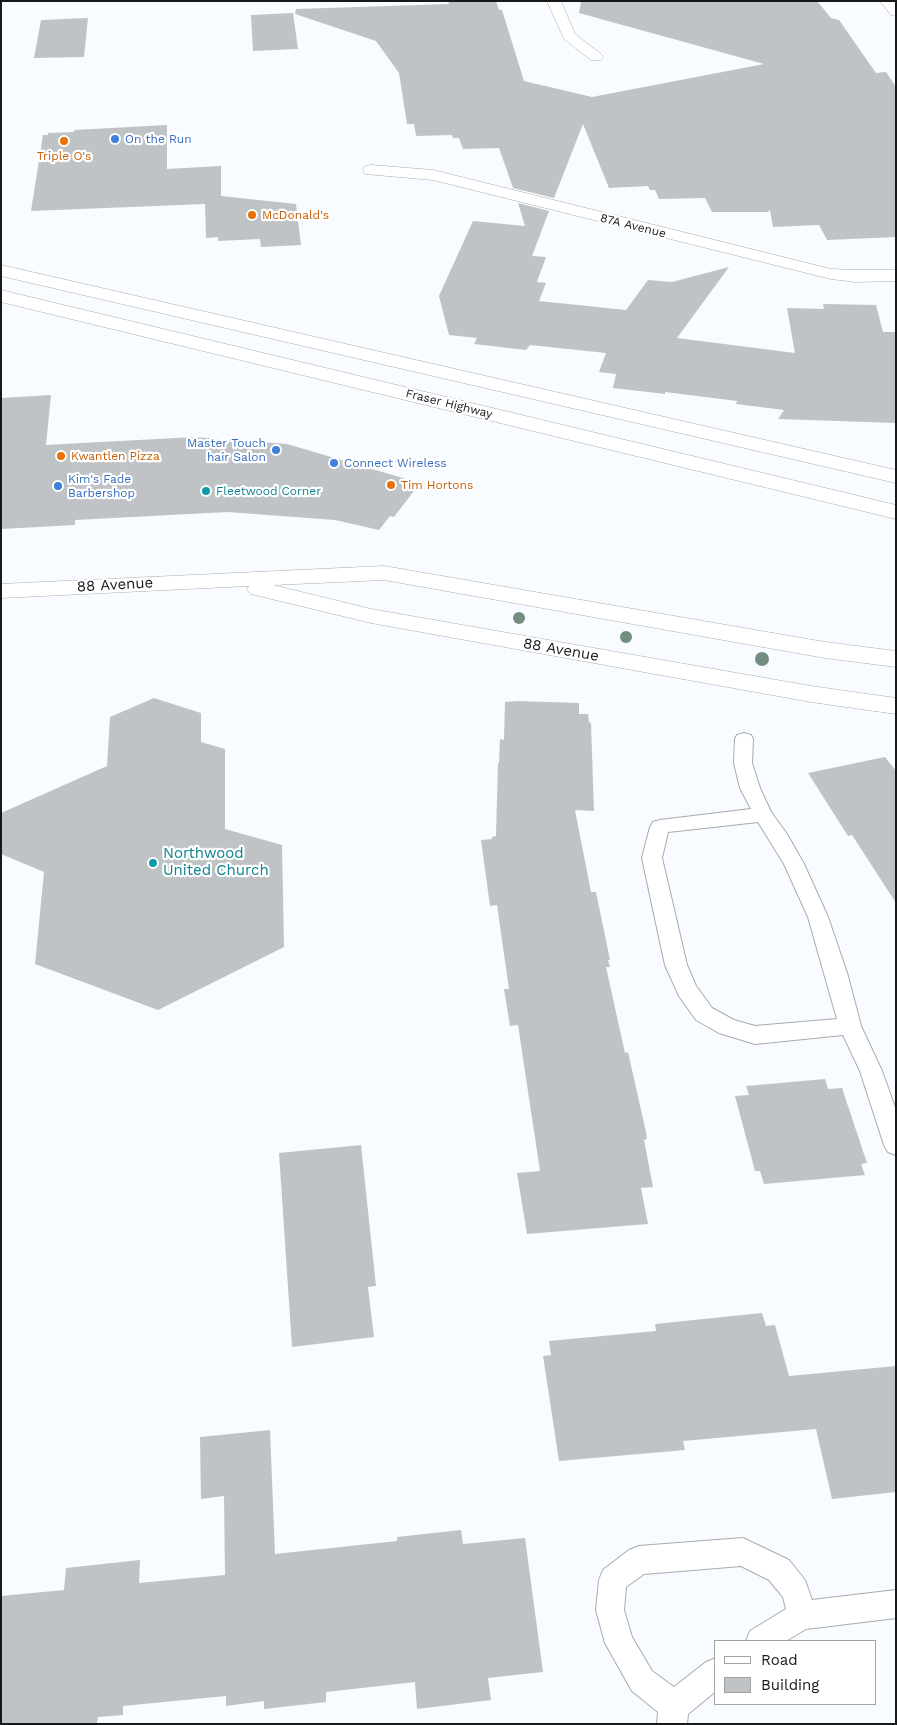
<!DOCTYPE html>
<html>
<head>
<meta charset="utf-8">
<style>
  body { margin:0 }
  #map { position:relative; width:897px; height:1725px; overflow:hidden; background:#f8fbff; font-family:"Work Sans",sans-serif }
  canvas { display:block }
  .frame { position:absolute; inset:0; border:2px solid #171819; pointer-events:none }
  .legend { position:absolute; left:714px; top:1640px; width:162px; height:65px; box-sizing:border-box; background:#fff; border:1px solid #a2a3a3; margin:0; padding:6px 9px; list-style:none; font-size:15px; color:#171819 }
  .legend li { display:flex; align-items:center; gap:10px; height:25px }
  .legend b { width:25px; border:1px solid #a2a3a3 }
</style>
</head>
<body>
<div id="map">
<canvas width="897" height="1725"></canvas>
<div class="frame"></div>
<ul class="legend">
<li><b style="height:6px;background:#fff"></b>Road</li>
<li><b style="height:14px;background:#c0c3c6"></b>Building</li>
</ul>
</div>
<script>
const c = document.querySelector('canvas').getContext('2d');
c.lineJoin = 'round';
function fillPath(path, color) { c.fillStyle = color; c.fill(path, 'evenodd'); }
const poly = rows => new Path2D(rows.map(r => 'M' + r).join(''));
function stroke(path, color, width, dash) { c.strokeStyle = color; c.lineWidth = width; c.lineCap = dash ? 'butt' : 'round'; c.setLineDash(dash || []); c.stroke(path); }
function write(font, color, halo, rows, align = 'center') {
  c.font = font + ' "Work Sans",sans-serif'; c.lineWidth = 4.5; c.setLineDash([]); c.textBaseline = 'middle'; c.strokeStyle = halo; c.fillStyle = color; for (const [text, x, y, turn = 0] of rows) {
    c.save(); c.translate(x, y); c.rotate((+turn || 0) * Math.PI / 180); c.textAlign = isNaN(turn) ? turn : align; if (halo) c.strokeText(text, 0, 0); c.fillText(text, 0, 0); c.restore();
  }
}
fillPath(poly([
  [448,1,496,1,499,10,502,10,524,81,592,97,764,64,579,13,581,1,817,1,831,18,839,20,876,73,886,72,896,87,896,237,827,240,819,225,773,227,770,210,768,212,712,212,705,198,659,199,655,190,650,190,648,186,609,188,583,124,554,198,513,188,499,148,463,149,459,138,453,138,452,135,416,136,414,124,407,124,399,73,376,41,295,14,296,9,449,4],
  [293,13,298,49,253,51,251,15],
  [88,18,84,57,34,58,41,20],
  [167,125,167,169,221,166,221,196,296,204,301,245,261,247,260,239,218,241,218,237,206,238,205,204,31,211,43,135,48,135,48,133,74,132,74,130],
  [518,203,549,211,532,256,546,257,537,282,546,283,539,301,626,310,648,280,672,282,729,267,677,338,795,353,787,308,824,309,823,304,876,305,883,332,896,332,896,423,778,419,784,410,736,404,737,401,665,392,665,394,613,388,616,374,599,372,606,353,530,345,526,350,474,344,477,338,449,335,439,296,473,221,525,226],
  [51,395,46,445,194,437,287,444,420,483,394,517,390,516,379,530,335,520,228,512,75,520,75,525,1,529,1,398],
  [154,698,201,713,201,742,225,749,225,829,282,845,284,947,158,1010,35,964,44,872,1,854,1,813,107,766,110,717],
  [517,701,579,703,579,714,588,714,589,722,591,723,594,811,575,810,591,892,596,892,610,960,608,960,610,967,606,967,625,1053,628,1052,646,1132,647,1139,644,1140,653,1187,641,1188,648,1224,527,1234,517,1173,540,1171,518,1025,510,1026,504,989,509,989,497,905,490,906,481,840,492,839,492,837,496,836,498,763,499,763,500,739,504,740,505,702],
  [885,757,896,771,896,903,852,835,848,836,808,773],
  [825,1079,828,1089,842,1088,867,1163,861,1164,865,1175,764,1184,760,1171,755,1171,735,1096,749,1095,746,1086],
  [361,1145,376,1286,368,1287,374,1337,292,1347,279,1153],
  [762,1313,766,1326,775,1325,789,1376,896,1366,896,1492,832,1499,816,1429,683,1441,685,1450,559,1461,543,1356,551,1355,549,1341,656,1331,655,1324],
  [270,1430,275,1554,397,1541,397,1537,461,1530,463,1544,525,1538,543,1672,488,1678,491,1700,417,1709,415,1682,326,1692,326,1702,264,1709,264,1701,226,1706,226,1696,123,1706,123,1715,98,1717,97,1724,1,1724,1,1596,64,1590,66,1568,140,1560,139,1583,225,1575,224,1496,201,1499,200,1437]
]), '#c0c3c6');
const lane = poly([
  [744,733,751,735,753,739,752,763,760,788,771,812,787,834,804,864,828,917,848,976,861,1026,882,1071,896,1110,896,1155,888,1152,884,1145,860,1071,843,1035,755,1044,719,1033,696,1020,679,996,665,965,642,858,650,827,653,822,660,820,751,809,740,788,734,763,735,739,737,735,744,733],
  [758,822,784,864,808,917,837,1019,755,1026,734,1020,712,1008,696,986,687,965,662,858,668,832,758,822],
  [743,1538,789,1560,805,1580,812,1600,896,1590,896,1618,806,1629,786,1641,746,1641,750,1631,786,1609,783,1597,769,1580,741,1566,644,1574,626,1587,624,1610,632,1637,652,1671,674,1687,706,1662,716,1658,716,1691,688,1714,687,1724,657,1724,658,1712,632,1691,605,1643,596,1610,599,1580,603,1570,629,1550,639,1546,743,1538]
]);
const street = poly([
  [547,1,561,1,575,34,601,54,603,57,601,60,591,60,564,39,547,1],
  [880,1,895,1,896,16,891,15,880,1],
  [371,165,433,170,831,269,856,270,896,270,896,281,856,282,831,279,433,180,365,174,363,170,365,166,371,165]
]);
const secondary = poly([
  [384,566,825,642,896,651,896,667,825,658,384,580,273,585,371,609,811,686,896,698,896,714,811,702,371,623,251,594,247,589,249,586,1,598,1,584,384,566]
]);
const primary = poly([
  [1,265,896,470,896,483,1,276,1,265],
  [1,290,896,505,896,519,1,302,1,290]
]);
stroke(lane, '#a8abae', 2);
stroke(street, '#a8abae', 1);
stroke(secondary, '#a8abae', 1);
stroke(primary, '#a8abae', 1);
fillPath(lane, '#fff');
fillPath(street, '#fff');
fillPath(secondary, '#fff');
fillPath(primary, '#fff');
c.fillStyle = '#738e81';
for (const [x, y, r] of [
  [519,618,6],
  [626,637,6],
  [762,659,7]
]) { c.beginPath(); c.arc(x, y, r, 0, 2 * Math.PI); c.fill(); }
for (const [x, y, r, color] of [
  [115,139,5,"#3f7fe0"],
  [64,141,5,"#e8710a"],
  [252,215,5,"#e8710a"],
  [276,450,5,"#3f7fe0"],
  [61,456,5,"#e8710a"],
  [334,463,5,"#3f7fe0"],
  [391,485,5,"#e8710a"],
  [58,486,5,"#3f7fe0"],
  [206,491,5,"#0f9aa8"],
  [153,863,5,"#0f9aa8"]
]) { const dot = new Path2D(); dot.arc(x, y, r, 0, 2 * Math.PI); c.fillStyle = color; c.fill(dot); stroke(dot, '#fff', 2); }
write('12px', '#366cbe', '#fff', [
  ["On the Run",125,139],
  ["Master Touch",266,443,"right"],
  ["hair Salon",266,457,"right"],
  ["Connect Wireless",344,463],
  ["Kim's Fade",68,479],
  ["Barbershop",68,493]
], 'left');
write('12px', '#c56008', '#fff', [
  ["Triple O's",64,156,"center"],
  ["McDonald's",262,215],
  ["Kwantlen Pizza",71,456],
  ["Tim Hortons",401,485]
], 'left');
write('12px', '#171819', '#fff', [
  ["87A Avenue",633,226,14],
  ["Fraser Highway",449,404,14]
]);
write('12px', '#0d838f', '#fff', [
  ["Fleetwood Corner",216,491]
], 'left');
write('15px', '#171819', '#fff', [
  ["88 Avenue",115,585,-3],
  ["88 Avenue",561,650,10]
]);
write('15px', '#0d838f', '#fff', [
  ["Northwood",163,854],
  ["United Church",163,871]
], 'left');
</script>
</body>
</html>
